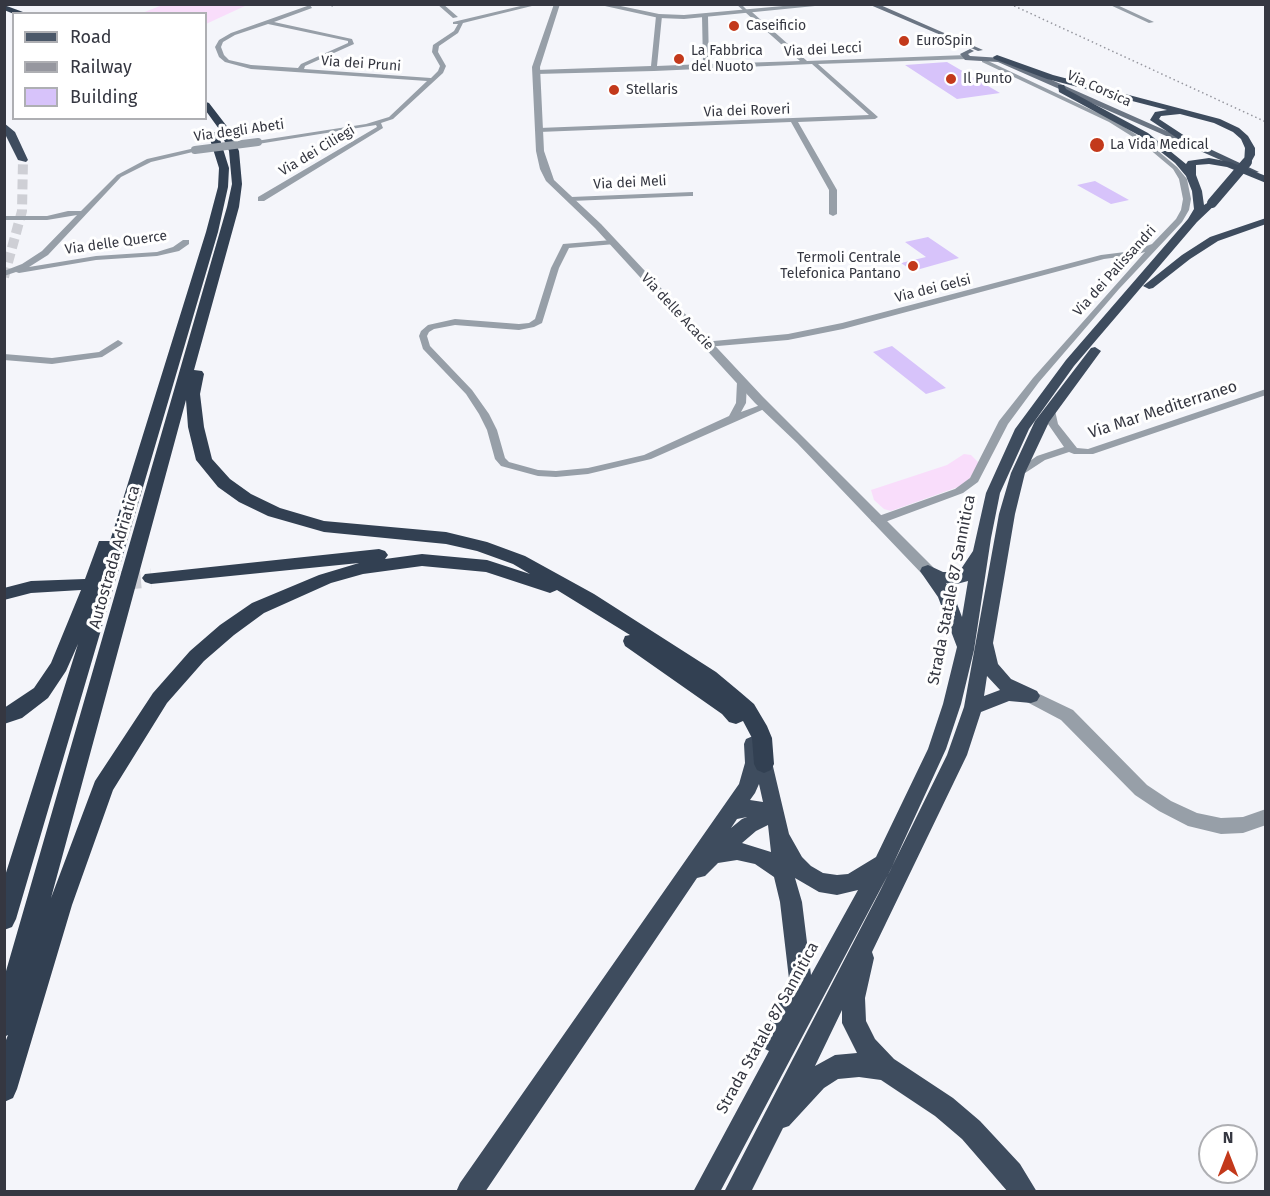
<!DOCTYPE html>
<html>
<head>
<meta charset="utf-8">
<style>
  body { margin:0 }
  #map { position:relative; width:1270px; height:1196px; overflow:hidden; background:#f4f5fa; font-family:"Fira Sans",sans-serif }
  canvas { display:block }
  .frame { position:absolute; inset:0; border:6px solid #353741; pointer-events:none }
  .legend { position:absolute; left:12px; top:12px; width:195px; height:108px; box-sizing:border-box; background:#fff; border:2px solid #aeafb3; margin:0; padding:8px 10px; list-style:none; font-size:18px; color:#353741 }
  .legend li { display:flex; align-items:center; gap:12px; height:30px }
  .legend b { width:30px; border:2px solid #aeafb3 }
  .north { position:absolute; left:1198px; top:1124px; width:60px; height:60px; box-sizing:border-box; background:#fff; border:2px solid #aeafb3; border-radius:50%; rotate:0deg; font-size:16px; font-weight:700; line-height:24px; text-align:center; color:#353741 }
  .north::after { content:''; display:block; margin:auto; width:21px; height:27px; background:#c3391b; clip-path:polygon(50% 0,100% 100%,50% 72%,0 100%) }
</style>
</head>
<body>
<div id="map">
<canvas width="1270" height="1196"></canvas>
<div class="frame"></div>
<ul class="legend">
<li><b style="height:8px;background:#4b5869"></b>Road</li>
<li><b style="height:8px;background:#96979f"></b>Railway</li>
<li><b style="height:16px;background:#d7c3fa"></b>Building</li>
</ul>
<div class="north">N</div>
</div>
<script>
const c = document.querySelector('canvas').getContext('2d');
c.lineJoin = 'round';
function fillPath(path, color) { c.fillStyle = color; c.fill(path, 'evenodd'); }
const poly = rows => new Path2D(rows.map(r => 'M' + r).join(''));
function stroke(path, color, width, dash) { c.strokeStyle = color; c.lineWidth = width; c.lineCap = dash ? 'butt' : 'round'; c.setLineDash(dash || []); c.stroke(path); }
function write(font, color, halo, rows, align = 'center') {
  c.font = font + ' "Fira Sans",sans-serif'; c.lineWidth = 6; c.setLineDash([]); c.textBaseline = 'middle'; c.strokeStyle = halo; c.fillStyle = color; for (const [text, x, y, turn = 0] of rows) {
    c.save(); c.translate(x, y); c.rotate((+turn || 0) * Math.PI / 180); c.textAlign = isNaN(turn) ? turn : align; if (halo) c.strokeText(text, 0, 0); c.fillText(text, 0, 0); c.restore();
  }
}
fillPath(poly([
  [165,4,247,4,247,5,206,24,206,14,142,13],
  [964,454,971,455,979,463,968,481,958,487,891,511,884,509,874,500,871,490,947,465]
]), '#f9ddfb');
fillPath(poly([
  [947,62,1000,93,957,99,905,65],
  [1095,181,1129,200,1111,204,1077,185],
  [928,237,959,258,913,271,901,263,926,257,905,242],
  [892,346,946,388,926,394,873,352]
]), '#d7c3fa');
stroke(poly([
  [4,277,22,211,23,160]
]), '#cecfd5', 10, [10, 5]);
stroke(poly([
  [93,583,151,578]
]), '#cecfd5', 19, [19, 10]);
fillPath(poly([
  [330,4,335,4,332,7,330,4],
  [437,4,443,4,458,17,453,18,437,4],
  [529,4,540,4,463,23,458,33,439,46,438,52,446,66,443,73,393,119,381,123,383,128,264,201,258,201,258,197,377,127,376,125,258,144,256,143,256,141,366,124,389,117,427,81,251,69,225,62,219,57,215,47,219,40,231,33,310,5,312,8,274,22,352,39,354,44,305,66,304,69,431,78,438,71,440,66,432,52,433,45,454,31,458,24,453,24,453,22,529,4],
  [268,24,348,41,348,43,301,64,298,68,251,65,229,60,224,55,221,47,223,42,235,35,268,24],
  [736,4,741,4,749,12,752,12,807,61,967,55,970,57,967,59,818,64,878,117,875,119,798,122,837,190,837,214,833,216,829,214,829,190,791,122,539,132,536,130,539,128,869,115,812,64,654,71,536,74,533,72,536,70,651,66,656,16,659,14,662,16,657,66,703,64,702,16,705,14,708,16,709,64,800,61,736,4],
  [1108,4,1115,4,1154,22,1149,23,1108,4],
  [982,60,986,60,1113,120,1145,140,1177,167,1187,179,1191,199,1189,210,1182,222,1119,289,1039,382,1008,424,978,482,963,493,877,525,871,521,873,518,955,489,970,478,999,421,1033,378,1145,252,1134,255,1104,259,843,329,788,340,706,347,703,346,703,342,788,334,842,323,1101,255,1133,251,1152,244,1176,219,1181,210,1183,199,1179,179,1173,169,1141,142,1109,122,982,62,982,60],
  [195,148,197,149,197,151,151,162,121,177,48,255,29,267,96,256,157,252,173,247,183,240,189,240,189,244,179,251,157,256,96,260,19,273,16,272,4,276,4,271,22,264,42,251,77,215,47,220,4,220,4,216,47,216,68,211,81,211,117,175,147,159,195,148],
  [693,192,693,196,690,196,571,201,567,199,571,197,693,192],
  [612,240,616,242,615,244,569,248,559,268,542,323,534,327,519,330,455,325,434,329,429,332,427,336,430,346,472,390,489,414,497,430,505,458,509,462,538,470,556,471,588,468,644,455,729,416,736,403,737,382,742,379,747,382,746,403,741,412,766,403,771,406,651,459,588,474,556,477,538,476,501,466,495,459,487,430,479,414,466,394,423,349,419,336,421,331,428,325,455,319,519,324,529,323,535,319,551,268,563,244,612,240],
  [118,340,123,343,121,345,102,357,52,364,4,360,4,354,52,358,99,352,118,340],
  [1266,389,1266,395,1093,454,1074,454,1069,452,1045,460,1022,475,1018,476,1013,473,1037,456,1064,447,1048,424,1048,406,1054,406,1058,424,1077,448,1088,449,1266,389]
]), '#979fa8');
fillPath(poly([
  [554,4,560,4,540,67,544,151,554,180,601,224,763,397,933,567,935,571,933,575,923,575,797,443,755,403,595,228,546,181,540,169,536,151,532,67,554,4],
  [596,4,611,4,659,14,684,15,805,4,835,4,684,19,659,18,596,4],
  [1031,690,1073,710,1147,785,1171,801,1197,813,1221,818,1243,817,1266,809,1266,825,1243,833,1221,834,1188,826,1159,811,1135,795,1061,720,1025,701,1023,696,1025,691,1031,690]
]), '#979fa8');
fillPath(poly([
  [868,4,878,4,983,50,978,51,868,4],
  [970,49,974,51,968,54,970,56,1002,58,1196,144,1189,146,998,62,965,60,960,54,970,49]
]), '#6b7583');
fillPath(poly([
  [1189,142,1195,142,1259,172,1252,174,1189,146,1189,142]
]), '#4b5869');
fillPath(poly([
  [997,55,1053,75,1220,119,1239,128,1248,136,1255,148,1255,155,1250,164,1244,164,1245,148,1241,139,1233,132,1214,123,1180,114,1161,116,1159,119,1197,144,1189,146,1150,120,1155,112,1167,110,1047,79,994,59,993,57,997,55],
  [1058,85,1064,85,1066,89,1148,133,1186,164,1188,161,1209,158,1230,162,1266,176,1266,183,1227,167,1209,164,1196,165,1196,175,1202,191,1204,205,1212,200,1217,203,1197,222,1074,366,1029,429,1000,493,991,538,974,650,961,704,946,749,890,871,720,1192,693,1192,769,1051,765,1049,761,1041,789,979,780,902,774,877,755,864,737,860,718,863,705,876,697,878,485,1192,456,1192,460,1183,739,784,745,763,744,744,746,739,753,736,760,739,764,756,771,758,789,834,802,857,811,866,823,873,837,875,848,874,876,857,928,749,943,704,957,647,938,597,920,571,922,567,928,565,943,572,959,572,973,551,986,493,1015,429,1066,360,1188,219,1194,209,1192,191,1186,176,1175,163,1142,137,1059,92,1058,85],
  [968,581,962,617,954,596,946,583,953,585,968,581],
  [759,784,763,802,750,800,755,793,759,784],
  [747,817,742,819,731,828,737,819,747,817],
  [768,825,771,852,742,843,756,831,768,825],
  [795,878,819,892,837,895,858,890,811,975,802,902,795,878],
  [4,123,15,132,28,160,26,162,18,160,4,132,4,123],
  [1266,218,1266,224,1218,241,1190,259,1153,288,1149,289,1143,286,1182,255,1210,237,1266,218],
  [1095,347,1101,351,1049,422,1025,473,1015,514,993,643,998,664,1011,679,1037,691,1040,696,1037,701,1031,703,1009,701,981,712,967,755,872,952,874,958,865,998,866,1021,875,1039,894,1059,953,1098,980,1121,1020,1164,1037,1192,1008,1192,962,1139,935,1116,881,1080,859,1077,838,1079,824,1088,789,1126,783,1128,751,1192,724,1192,880,891,947,755,964,707,999,514,1011,473,1035,421,1091,348,1095,347],
  [987,676,1000,690,984,696,987,676],
  [842,1010,842,1023,857,1053,835,1055,815,1066,842,1010]
]), '#3e4c5e');
fillPath(poly([
  [4,5,23,12,24,14,14,14,4,10,4,5],
  [206,102,209,103,229,129,239,151,242,184,239,207,194,370,202,371,204,374,200,394,204,427,212,459,230,479,251,494,280,508,324,521,446,532,487,542,525,556,594,594,716,672,740,692,754,704,767,726,772,738,774,764,771,770,764,773,757,770,754,764,752,738,743,721,736,724,729,722,722,714,625,646,623,641,625,636,630,635,557,590,550,593,486,572,422,566,363,574,331,583,264,613,234,635,204,661,167,703,113,790,72,905,17,1089,13,1098,4,1102,4,1045,8,1035,4,1037,4,978,227,207,232,184,229,151,219,129,206,111,206,102],
  [186,400,188,427,196,460,218,487,239,502,268,516,324,532,446,544,477,551,513,564,530,574,487,560,422,554,385,559,388,555,385,551,379,549,145,574,142,578,145,582,151,584,359,563,319,575,252,603,220,625,190,651,153,693,95,781,51,898,186,400],
  [210,131,218,133,229,168,228,187,218,232,16,919,12,927,4,930,4,879,78,644,66,671,48,698,22,718,4,724,4,708,34,688,51,663,81,590,31,593,4,600,4,588,31,581,85,579,99,541,110,541,206,232,218,187,219,168,208,133,210,131]
]), '#324052');
stroke(poly([
  [1010,4,1266,122]
]), '#96979f', 1.5, [1.5, 3]);
stroke(poly([
  [195,150,258,142]
]), '#979fa8', 8);
stroke(poly([
  [1212,203,1247,162]
]), '#3e4c5e', 10);
for (const [x, y, r, color] of [
  [734,26,6,"#c3391b"],
  [904,41,6,"#c3391b"],
  [679,59,6,"#c3391b"],
  [951,79,6,"#c3391b"],
  [614,90,6,"#c3391b"],
  [1097,145,8,"#c3391b"],
  [913,266,6,"#c3391b"]
]) { const dot = new Path2D(); dot.arc(x, y, r, 0, 2 * Math.PI); c.fillStyle = color; c.fill(dot); stroke(dot, '#fff', 2); }
write('14px', '#353741', '#fff', [
  ["Caseificio",746,26],
  ["EuroSpin",916,41],
  ["La Fabbrica",691,51],
  ["del Nuoto",691,67],
  ["Il Punto",963,79],
  ["Stellaris",626,90],
  ["La Vida Medical",1110,145],
  ["Termoli Centrale",901,258,"right"],
  ["Telefonica Pantano",901,274,"right"]
], 'left');
write('14px', '#353741', '#fff', [
  ["Via dei Lecci",823,50,-3],
  ["Via dei Pruni",361,64,4],
  ["Via Corsica",1099,89,24],
  ["Via dei Roveri",747,111,-2],
  ["Via degli Abeti",239,131,-8],
  ["Via dei Ciliegi",317,151,-31],
  ["Via dei Meli",630,183,-3],
  ["Via delle Querce",116,243,-8],
  ["Via dei Palissandri",1115,271,-48],
  ["Via dei Gelsi",933,289,-14],
  ["Via delle Acacie",677,312,47]
]);
write('16px', '#353741', '#fff', [
  ["Via Mar Mediterraneo",1163,410,-18],
  ["Autostrada Adriatica",115,557,-74],
  ["Strada Statale 87 Sannitica",952,590,-79],
  ["Strada Statale 87 Sannitica",768,1028,-61]
]);
</script>
</body>
</html>
